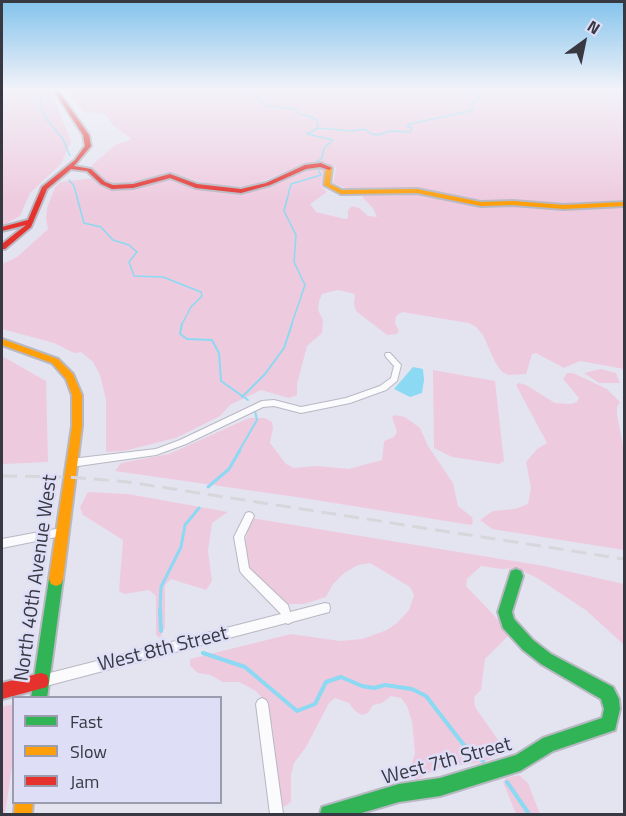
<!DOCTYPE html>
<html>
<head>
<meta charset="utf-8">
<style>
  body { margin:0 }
  #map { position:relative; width:626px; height:816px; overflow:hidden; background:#e4e4f1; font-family:"Titillium Web",sans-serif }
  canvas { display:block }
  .frame { position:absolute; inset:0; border:3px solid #383842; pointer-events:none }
  .legend { position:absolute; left:12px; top:696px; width:210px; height:108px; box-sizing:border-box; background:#dfdef7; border:2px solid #9c9caf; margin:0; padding:8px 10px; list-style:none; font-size:18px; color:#383842 }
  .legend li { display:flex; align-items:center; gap:12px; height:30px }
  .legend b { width:30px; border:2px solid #9c9caf }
  .north { position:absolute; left:554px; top:12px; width:60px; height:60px; -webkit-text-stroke:4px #dfdef7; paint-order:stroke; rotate:33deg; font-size:16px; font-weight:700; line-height:24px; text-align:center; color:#383842 }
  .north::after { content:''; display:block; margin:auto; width:21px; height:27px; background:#383842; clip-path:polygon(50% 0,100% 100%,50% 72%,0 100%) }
</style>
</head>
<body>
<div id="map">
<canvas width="626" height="816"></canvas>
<div class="frame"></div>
<ul class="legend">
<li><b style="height:8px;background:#30b455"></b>Fast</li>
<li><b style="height:8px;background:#ff9f0a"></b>Slow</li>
<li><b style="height:8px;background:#e5322d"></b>Jam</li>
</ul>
<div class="north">N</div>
</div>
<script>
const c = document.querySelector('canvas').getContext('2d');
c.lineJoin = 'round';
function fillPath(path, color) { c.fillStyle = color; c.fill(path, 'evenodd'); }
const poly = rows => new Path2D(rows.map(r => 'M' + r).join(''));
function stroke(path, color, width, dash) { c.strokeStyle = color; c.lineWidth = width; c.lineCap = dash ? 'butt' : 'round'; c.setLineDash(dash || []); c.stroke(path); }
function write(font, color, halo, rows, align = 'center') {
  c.font = font + ' "Titillium Web",sans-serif'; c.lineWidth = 5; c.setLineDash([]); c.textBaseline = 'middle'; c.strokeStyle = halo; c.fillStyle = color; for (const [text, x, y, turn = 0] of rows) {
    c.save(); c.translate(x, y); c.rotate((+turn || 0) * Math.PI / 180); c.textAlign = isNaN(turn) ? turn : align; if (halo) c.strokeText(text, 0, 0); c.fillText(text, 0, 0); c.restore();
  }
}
fillPath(poly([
  [2,89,48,89,54,97,71,142,61,164,30,193,20,216,2,226],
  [66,89,624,89,624,200,552,204,468,199,415,189,346,188,333,183,336,168,334,166,321,163,300,166,249,187,209,185,182,176,167,174,133,183,115,184,106,181,91,167,92,165,115,145,130,140,130,138,113,125,105,114,83,112,74,100,72,95,75,92],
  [322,167,327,170,321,186,327,192,310,204,316,212,345,219,348,218,348,210,352,206,359,208,368,216,377,217,373,208,362,197,366,194,385,193,420,194,473,206,501,205,566,209,615,206,624,209,624,369,580,361,564,368,536,353,532,354,526,374,508,375,502,372,495,362,483,335,476,327,469,323,402,312,396,316,395,323,399,331,397,334,387,335,356,311,354,304,355,294,338,290,322,294,319,301,318,310,323,320,322,333,307,346,297,384,297,395,289,398,261,390,230,405,220,416,176,438,124,451,106,452,106,400,100,375,93,362,81,352,74,353,54,343,2,329,2,264,17,257,48,229,46,219,47,208,55,187,60,182,94,178,104,187,125,189,173,178,195,188,251,192,305,169],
  [2,356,46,381,48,462,2,464],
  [601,369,616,373,620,383,599,383,584,373],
  [433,370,495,381,504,461,499,464,452,457,434,448],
  [567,373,573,373,607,389,620,402,617,407,617,415,624,451,624,550,492,529,480,520,493,511,515,509,528,504,531,488,526,462,537,449,547,443,516,385,519,383,526,385,555,403,571,404,577,402,579,398,563,379],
  [394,415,405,417,420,428,428,446,453,483,458,506,472,517,473,522,471,525,303,498,115,471,121,463,169,454,249,418,265,418,272,422,273,428,270,443,286,464,294,468,316,466,349,469,382,460,384,441,394,437,397,432,392,417],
  [88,492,128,494,228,512,212,523,208,551,212,581,206,590,171,579,165,585,165,627,160,638,156,635,156,596,149,590,124,594,119,591,123,540,83,515,80,507],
  [251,518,544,566,624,584,624,645,587,611,539,579,516,568,502,569,481,566,467,579,466,586,504,626,508,636,485,659,481,690,474,697,475,707,501,744,501,755,480,763,441,767,416,780,411,767,415,753,412,721,407,706,401,698,391,696,382,703,373,705,368,713,362,715,355,711,349,703,335,698,329,703,306,747,294,763,291,775,291,802,284,807,280,799,272,726,264,700,256,691,239,682,223,682,210,675,198,673,190,666,190,659,291,634,340,641,362,639,387,630,397,623,409,610,414,595,410,587,370,563,358,565,344,573,333,584,326,597,304,604,288,604,252,573,247,564,244,546],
  [13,704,13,760,5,814,2,814,2,707],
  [519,775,528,783,540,814,516,814,503,782,506,778]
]), '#eecade');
fillPath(poly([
  [413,367,423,369,424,380,422,393,410,397,394,389]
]), '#8bd9f2');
stroke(poly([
  [40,89,41,107,47,120,63,139,70,156],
  [458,89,467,95,479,96],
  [246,90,259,100],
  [259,100,267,106,294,109,302,115,309,116,317,120,318,128],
  [69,180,74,186,84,223,101,227,113,240,129,245,137,252,129,262,134,276,163,277,201,292,202,296,191,307,181,326],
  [291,326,305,285,294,262,296,235,284,211,291,184,321,175,315,163,322,158,324,148,333,140,307,134,318,128,351,131,365,129,371,134,378,135,390,131,410,132,412,128,407,126,409,124,471,111,473,108,471,104,480,98,477,94,481,89]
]), '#8bd9f2', 1.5);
stroke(poly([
  [182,324,180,334,187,339,212,340,219,353,221,381,248,400],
  [242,397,265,374,284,348,292,324],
  [239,451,257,420,255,411]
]), '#8bd9f2', 2);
stroke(poly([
  [208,487,229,469,240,450],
  [160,612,161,587,181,547,185,525,199,508]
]), '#8bd9f2', 3);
stroke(poly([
  [160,610,161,631],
  [203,653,245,667,297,711,315,704,326,682,341,677,362,686,374,688,385,685,412,689,426,696,463,744,483,761],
  [507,782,529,814]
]), '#8bd9f2', 4);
const street = poly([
  [386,353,390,353,401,365,397,381,386,390,350,403,301,413,274,406,263,407,186,444,156,455,71,467,68,466,67,463,68,460,71,459,156,449,180,440,262,401,274,400,301,407,346,398,380,386,391,378,394,366,386,357,385,355,386,353],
  [249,512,252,513,254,516,244,537,249,568,288,605,290,612,325,603,329,604,330,608,329,612,292,622,288,624,286,623,42,687,38,685,36,681,38,677,42,675,281,614,242,574,240,571,234,537,246,513,249,512],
  [61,528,64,529,66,532,64,535,61,536,2,548,2,539,61,528],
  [262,698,266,700,268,704,283,814,270,814,256,704,258,700,262,698]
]);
const fast = poly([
  [516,569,521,571,523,576,512,612,514,619,533,640,551,654,613,687,619,699,620,709,615,730,553,751,520,771,440,796,399,802,358,814,320,814,322,807,329,805,399,784,440,778,516,755,543,738,602,718,604,709,601,699,541,664,523,650,503,628,498,612,511,571,516,569],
  [56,572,61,574,63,579,47,698,31,698,49,579,51,574,56,572]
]);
const slow = poly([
  [329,166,332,168,330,184,342,190,417,189,481,202,513,201,564,205,624,202,624,206,564,209,513,205,481,206,417,193,341,194,324,185,326,168,329,166],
  [2,339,58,359,73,374,82,395,82,426,63,579,61,584,56,586,51,584,49,579,72,426,72,395,66,379,52,363,2,345,2,339],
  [15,802,33,802,32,814,14,814,15,802]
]);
const jam = poly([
  [53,89,57,89,89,135,91,146,74,166,91,169,105,182,113,185,133,184,170,174,197,184,241,189,266,183,305,165,321,163,332,168,329,170,320,167,306,169,270,185,241,193,196,188,170,178,133,188,112,189,101,184,87,171,71,169,47,189,31,227,5,249,2,249,2,244,26,225,2,231,2,227,28,220,42,187,75,160,85,146,83,135,53,89],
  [41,673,47,675,49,681,47,687,2,699,2,683,41,673]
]);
stroke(street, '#b8b8c3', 2);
stroke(fast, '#b8b8c3', 4);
stroke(slow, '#b8b8c3', 4);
stroke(jam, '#b8b8c3', 4);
fillPath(street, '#fbfbfd');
fillPath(fast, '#30b455');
fillPath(slow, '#ff9f0a');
fillPath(jam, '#e5322d');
stroke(poly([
  [2,476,69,477,128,482,624,559]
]), '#d7d6db', 3, [15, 8]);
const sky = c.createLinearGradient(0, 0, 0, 203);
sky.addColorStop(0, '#83c3ec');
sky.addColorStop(0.44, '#f3f3f9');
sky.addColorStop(1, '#f3f3f900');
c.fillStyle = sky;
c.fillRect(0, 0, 626, 203);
write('20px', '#383842', '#dfdef7', [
  ["North 40th Avenue West",37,578,-82],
  ["West 8th Street",163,650,-14],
  ["West 7th Street",447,762,-15]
]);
</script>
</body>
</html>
